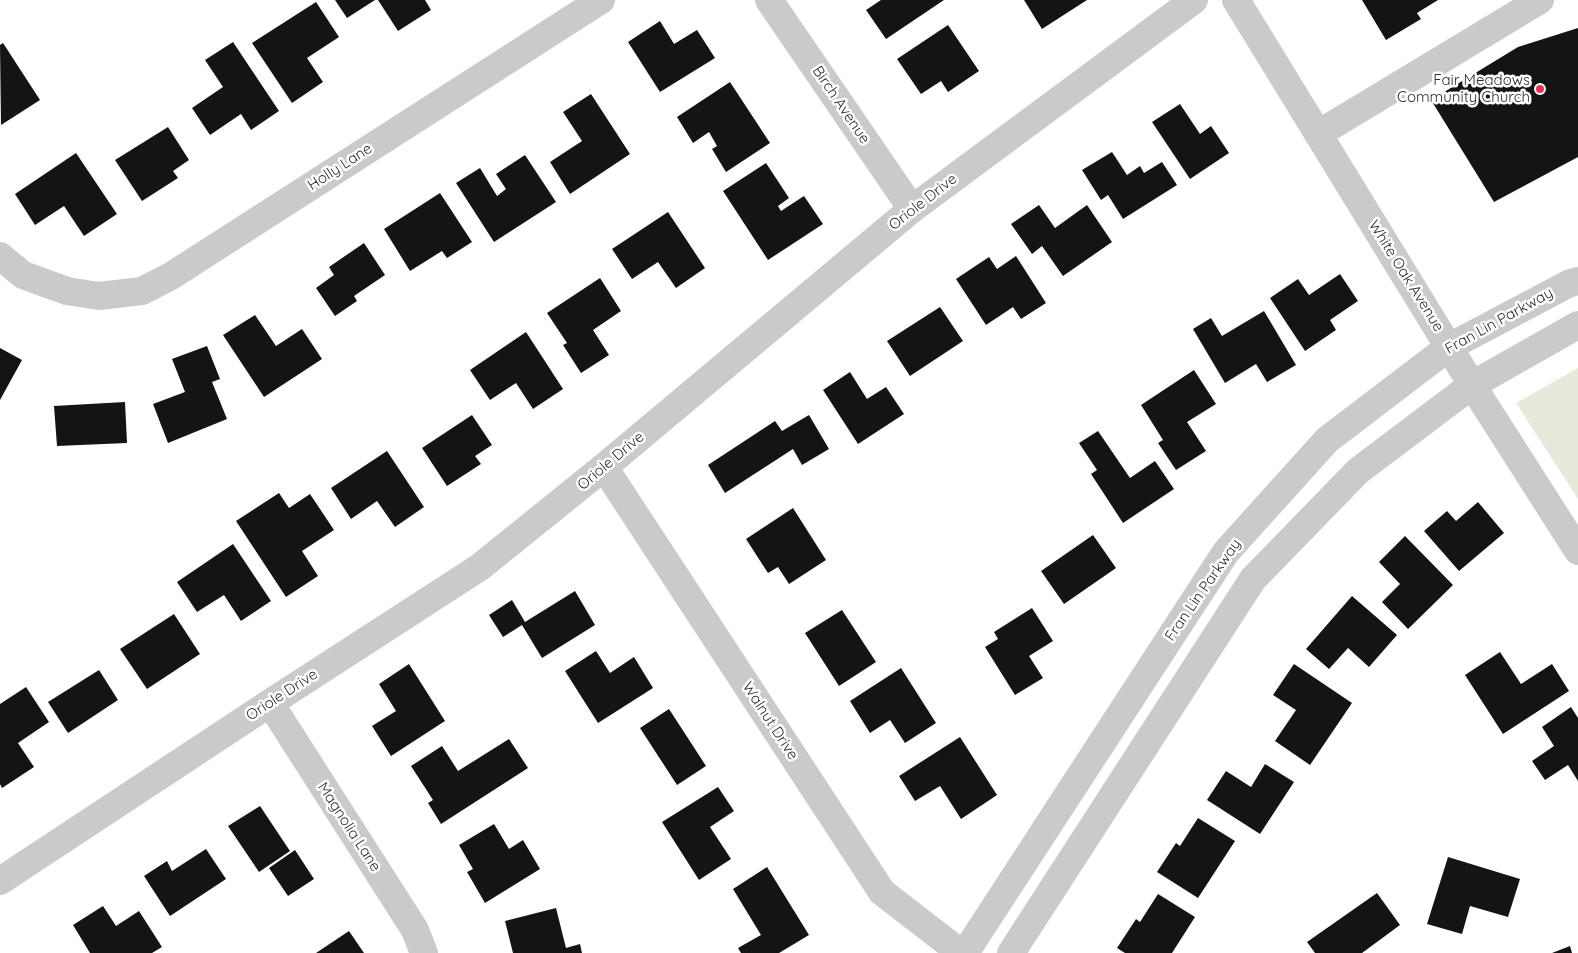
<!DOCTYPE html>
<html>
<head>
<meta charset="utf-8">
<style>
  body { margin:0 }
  canvas { display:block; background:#fff }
</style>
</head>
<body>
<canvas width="1578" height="953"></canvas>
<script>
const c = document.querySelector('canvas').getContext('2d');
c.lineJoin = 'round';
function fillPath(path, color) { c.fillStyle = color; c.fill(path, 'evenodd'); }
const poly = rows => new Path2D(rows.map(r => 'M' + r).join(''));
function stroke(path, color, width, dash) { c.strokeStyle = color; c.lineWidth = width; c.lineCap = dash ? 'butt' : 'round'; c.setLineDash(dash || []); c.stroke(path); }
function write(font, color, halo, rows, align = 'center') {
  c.font = font + ' Quicksand,sans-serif'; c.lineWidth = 5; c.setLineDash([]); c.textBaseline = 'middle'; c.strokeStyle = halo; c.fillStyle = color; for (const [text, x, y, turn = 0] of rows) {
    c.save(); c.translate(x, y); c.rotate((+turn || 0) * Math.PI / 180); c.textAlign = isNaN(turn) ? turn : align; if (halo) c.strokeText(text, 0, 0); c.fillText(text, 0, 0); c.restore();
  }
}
fillPath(poly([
  [1578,368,1578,499,1516,403]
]), '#e5eadb');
fillPath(poly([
  [335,0,375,0,347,18],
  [378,0,425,0,431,10,398,31],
  [881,0,944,0,886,39,866,10],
  [1024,0,1087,0,1042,29],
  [1362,0,1438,0,1417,13,1421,19,1386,40],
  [316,2,339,37,307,58,323,82,292,103,252,43],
  [660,21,674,44,697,30,715,58,660,92,628,42],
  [948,25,979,71,948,92,941,81,921,94,897,59],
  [1578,28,1578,157,1494,202,1431,100,1518,47],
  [233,42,279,111,251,130,241,114,210,135,192,108,223,87,205,60],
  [3,43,40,100,1,125,0,45],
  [730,82,770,143,726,172,712,149,717,146,709,132,693,143,677,117],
  [591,94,630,154,570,194,550,162,582,141,563,112],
  [1180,104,1200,134,1211,126,1229,153,1190,179,1152,122],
  [168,127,189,160,173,171,178,178,142,201,115,160],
  [1112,152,1127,175,1140,166,1144,173,1162,162,1177,185,1123,219,1108,195,1101,200,1082,170],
  [76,153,117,214,84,236,64,206,35,225,15,194],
  [525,155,556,202,494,242,456,183,480,168,497,196,506,189,496,174],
  [766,163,789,198,778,206,781,211,804,196,823,224,768,260,723,191],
  [440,193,472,242,447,258,442,251,410,271,384,229],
  [1039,205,1055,228,1087,205,1112,242,1063,276,1042,246,1032,254,1011,224],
  [668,212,705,268,676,288,658,262,632,279,612,249],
  [364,243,385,275,354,296,357,301,335,316,316,288,334,275,329,267],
  [1016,256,1046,303,1021,319,1013,307,986,325,956,279,989,257,997,269],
  [1340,274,1358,301,1330,320,1336,330,1305,351,1270,298,1298,279,1309,295],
  [600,278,621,311,593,330,609,355,581,373,563,345,567,343,547,313],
  [940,307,963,341,910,376,887,341],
  [1264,311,1296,365,1267,382,1256,364,1225,383,1193,329,1211,318,1222,336],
  [255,315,276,346,302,329,322,359,264,397,223,335],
  [526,332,563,389,533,409,516,383,490,400,470,370],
  [207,346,220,379,212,382,227,419,168,443,153,404,185,392,172,359],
  [0,348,22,360,0,400],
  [1194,370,1216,404,1187,422,1206,451,1176,470,1158,443,1163,440,1141,405],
  [850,372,867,399,886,387,904,414,858,444,823,390],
  [125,402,127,443,57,446,54,406],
  [472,415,492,445,475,456,481,464,447,486,422,448],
  [809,415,829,449,802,465,793,449,725,493,708,465,775,421,782,431],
  [1098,431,1130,478,1155,461,1174,489,1123,523,1091,474,1097,470,1079,443],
  [387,451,424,507,395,527,377,501,351,519,331,488],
  [279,493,289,508,310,494,334,530,302,551,318,576,286,597,236,521],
  [1478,502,1504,533,1459,571,1424,531,1447,511,1456,521],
  [793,508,826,560,789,584,778,567,768,573,746,539],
  [1093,535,1116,568,1064,604,1041,571],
  [1405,536,1453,585,1408,629,1382,602,1400,584,1379,562],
  [233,544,271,601,241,621,224,595,197,612,177,582],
  [575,591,595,625,542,658,522,625,503,637,489,615,512,600,525,622],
  [1352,596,1397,635,1369,667,1348,648,1329,669,1306,649],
  [1032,608,1053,641,1029,656,1043,678,1015,695,985,647,998,639,994,632],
  [842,610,876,662,839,686,805,633],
  [174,614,200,654,147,689,120,649],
  [596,651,610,673,634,657,653,688,598,723,565,671],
  [1500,652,1521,684,1552,664,1569,691,1503,734,1465,675],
  [409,664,445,721,391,756,372,726,396,711,379,684],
  [1294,664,1352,703,1310,765,1275,741,1296,710,1273,695],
  [901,668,936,723,905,743,890,720,870,733,850,701],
  [99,670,118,700,68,733,48,702],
  [26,687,49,722,18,743,34,767,2,788,0,784,0,704],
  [1571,707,1578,718,1578,781,1568,765,1545,780,1532,761,1554,746,1542,727],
  [669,709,706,766,677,785,640,728],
  [960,737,997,795,961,819,940,786,915,801,899,776],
  [509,739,528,768,441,824,428,803,433,800,411,766,442,746,458,771],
  [1265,764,1294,782,1260,834,1207,800,1226,771,1251,787],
  [718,787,734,811,710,827,731,859,699,880,662,822],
  [260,806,290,851,259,872,228,826],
  [1198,818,1235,841,1198,898,1157,872,1176,843,1180,846],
  [494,824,509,849,523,840,540,869,485,903,467,872,473,869,459,845],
  [206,849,226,879,170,916,144,876,167,861,172,871],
  [295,850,314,879,288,896,269,868],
  [1448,857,1520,879,1508,917,1470,906,1462,934,1427,924],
  [767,867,809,935,779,953,741,953,738,948,761,935,733,889],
  [1377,893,1400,925,1362,953,1315,953,1307,942],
  [1158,894,1195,917,1172,953,1125,953,1117,948,1136,919,1140,922],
  [103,906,116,926,139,911,162,947,152,953,90,953,73,925],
  [556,908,566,948,580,944,582,953,513,953,505,921],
  [349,931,364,953,316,953],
  [1570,946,1572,953,1552,953]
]), '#141414');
stroke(poly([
  [769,0,912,209],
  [1236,0,1472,385,1578,551],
  [1318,134,1540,0],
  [0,256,23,275,67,291,99,296,142,291,171,276,601,0],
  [604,467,882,892,961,953],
  [270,703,415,930,424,953],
  [0,881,270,703,480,567,604,467,912,209,1194,0],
  [965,953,1226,552,1327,440,1449,347,1568,284,1578,281],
  [1011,953,1253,579,1358,471,1472,385,1578,325]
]), '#cacaca', 28);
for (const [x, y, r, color] of [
  [1540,89,5,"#de3559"]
]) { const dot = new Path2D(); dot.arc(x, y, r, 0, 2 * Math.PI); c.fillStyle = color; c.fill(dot); stroke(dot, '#fff', 2); }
write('15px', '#2d2d2d', '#fff', [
  ["Fair Meadows",1530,80],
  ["Community Church",1530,97]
], 'right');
write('15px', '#2d2d2d', '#fff', [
  ["Birch Avenue",841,105,56],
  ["Holly Lane",340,167,-33],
  ["Oriole Drive",923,202,-38],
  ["White Oak Avenue",1406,276,58],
  ["Fran Lin Parkway",1499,321,-29],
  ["Oriole Drive",611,461,-40],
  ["Fran Lin Parkway",1203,590,-55],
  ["Oriole Drive",282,695,-33],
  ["Walnut Drive",770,721,57],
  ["Magnolia Lane",349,827,57]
]);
</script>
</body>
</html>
